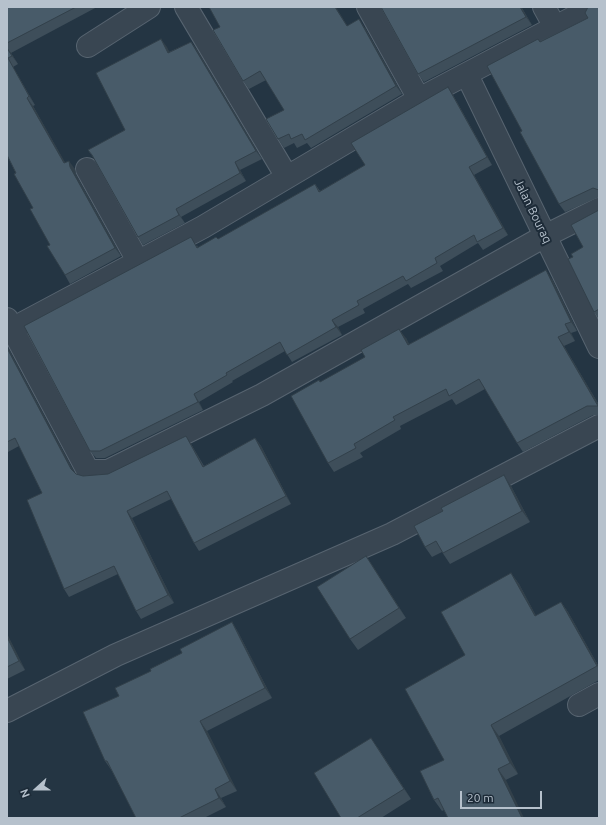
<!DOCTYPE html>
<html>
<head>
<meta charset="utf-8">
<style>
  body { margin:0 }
  #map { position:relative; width:606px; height:825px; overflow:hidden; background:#243543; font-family:Ubuntu,sans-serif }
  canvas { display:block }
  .frame { position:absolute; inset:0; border:8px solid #b6c1cc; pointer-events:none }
  .north { position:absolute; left:16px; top:769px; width:40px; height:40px; -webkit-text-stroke:3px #1d2b38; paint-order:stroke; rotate:249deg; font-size:11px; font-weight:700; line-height:16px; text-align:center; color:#b6c1cc }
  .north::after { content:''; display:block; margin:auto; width:14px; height:18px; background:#b6c1cc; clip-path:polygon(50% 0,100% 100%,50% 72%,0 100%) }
  .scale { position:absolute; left:460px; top:791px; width:82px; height:18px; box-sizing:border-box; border:2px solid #b6c1cc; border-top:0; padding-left:5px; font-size:12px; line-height:14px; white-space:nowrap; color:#b6c1cc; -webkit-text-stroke:3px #1d2b38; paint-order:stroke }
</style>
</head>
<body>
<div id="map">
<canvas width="606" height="825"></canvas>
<div class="frame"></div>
<div class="north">N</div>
<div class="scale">20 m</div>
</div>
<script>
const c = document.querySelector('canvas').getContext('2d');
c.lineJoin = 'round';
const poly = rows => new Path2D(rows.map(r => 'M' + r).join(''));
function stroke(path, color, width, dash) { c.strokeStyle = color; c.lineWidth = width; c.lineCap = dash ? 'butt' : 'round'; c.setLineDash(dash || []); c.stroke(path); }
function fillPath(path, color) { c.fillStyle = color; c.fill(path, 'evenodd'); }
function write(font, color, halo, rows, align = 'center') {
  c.font = font + ' Ubuntu,sans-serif'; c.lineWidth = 4; c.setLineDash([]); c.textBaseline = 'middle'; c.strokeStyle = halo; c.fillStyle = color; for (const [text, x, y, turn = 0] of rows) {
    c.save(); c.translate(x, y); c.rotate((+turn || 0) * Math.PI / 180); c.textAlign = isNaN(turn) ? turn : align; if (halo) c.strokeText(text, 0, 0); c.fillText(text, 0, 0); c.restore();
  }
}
const street = poly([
  [186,7,287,177],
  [368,7,419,99],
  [544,7,555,27],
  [88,46,149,7],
  [467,75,599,347],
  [87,169,138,261],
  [7,319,88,471,108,471,262,395,545,236,599,209],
  [12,329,203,227,419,99,582,13],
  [579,705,599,694],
  [7,711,116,655,392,534,599,426]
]);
stroke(street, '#576470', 24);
stroke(street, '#394652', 22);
fillPath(poly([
  [7,7,97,7,11,53,18,64,13,67,35,105,33,106,65,163,75,169,76,175,121,256,70,284,65,275,33,208,7,155],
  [381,7,524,7,522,8,532,25,424,82,418,74],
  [599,7,599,197,565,212,559,204,522,131,540,41,588,18],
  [348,26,365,28,402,94,311,148,307,143,297,148,294,143,284,148,278,139,284,110,266,80,249,89,243,81,220,27],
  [161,39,169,52,191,42,197,50,262,159,240,170,246,181,181,217,185,223,143,245,138,237,95,160,88,150,125,130],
  [453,95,492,165,474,175,508,235,483,250,478,243,440,266,443,271,411,288,408,284,363,309,365,313,338,327,342,335,292,362,285,351,232,381,233,382,199,402,203,410,105,458,96,458,90,451,197,245,198,248,218,239,315,184,320,191,365,165],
  [599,210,599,319,594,312,573,257,583,247],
  [552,279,577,331,571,333,575,341,564,346,599,405,599,415,593,415,523,452,517,443,485,389,456,405,452,399,400,426,401,429,360,453,363,457,334,472,328,463,321,382,406,338,409,344],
  [7,346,74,472,76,474,83,476,108,474,191,444,204,466,255,438,261,446,291,504,199,551,194,543,171,499,132,518,174,603,141,619,136,611,118,574,69,597,64,589,42,493,19,446,8,452,7,451],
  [504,475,511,486,530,522,450,564,442,552,432,557,425,547,443,511],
  [366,556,406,618,358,650,350,639],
  [511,573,519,584,536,616,561,602,568,612,599,667,599,680,499,736,518,774,442,811,434,800,444,760,465,655],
  [232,622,238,632,272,698,207,731,237,791,221,798,226,807,204,818,136,818,112,771,105,761,119,696,151,671,182,653],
  [7,634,25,670,7,679],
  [378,748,411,799,381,818,341,818]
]), '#3e4e5a');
fillPath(poly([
  [335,7,336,7,353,35,347,26],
  [520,7,521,7,532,25,526,17],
  [359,19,365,28,402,94,396,86],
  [161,39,167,47,174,61,168,53],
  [191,42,197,50,262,159,256,151],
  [7,48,11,53,18,64,12,56],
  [8,58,13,67,35,105,29,96],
  [448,87,453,95,492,165,487,157],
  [27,98,33,106,70,171,64,163],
  [69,161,75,169,76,175,121,256,115,248,70,167],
  [235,162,240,170,246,181,240,173],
  [469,167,474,175,508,235,503,228],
  [176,209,181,217,185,223,179,215],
  [546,270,552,279,577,331,571,322],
  [332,320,338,327,342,335,336,327],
  [565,324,571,333,575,341,569,332],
  [399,329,406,338,414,354,408,345],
  [558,337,564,346,599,405,599,407],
  [7,346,77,477,71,469,7,348],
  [194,394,199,402,203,410,198,402],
  [186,436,191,444,208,475,203,467],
  [255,438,261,446,291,504,286,496],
  [504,475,511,486,530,522,522,511],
  [127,511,132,518,174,603,168,595],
  [366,556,373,566,406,618,399,608],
  [511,573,519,584,542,627,535,616],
  [561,602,568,612,599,667,599,669],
  [232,622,238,632,272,698,265,688],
  [7,634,25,670,19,661,7,637],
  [200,721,207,731,237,791,230,781],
  [491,725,499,736,518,774,510,763],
  [371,738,378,748,411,799,404,789],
  [498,769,506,780,524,818,522,818],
  [215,789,221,798,226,807,219,798]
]), '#32404a');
const building = poly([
  [7,7,76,7,7,43,7,7],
  [209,7,335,7,347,26,359,19,396,86,305,140,302,134,291,139,289,134,278,139,266,119,284,110,260,71,243,81,213,30,220,27,209,7],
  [381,7,520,7,526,17,418,74,381,7],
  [588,7,599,7,599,190,593,188,559,204,520,132,522,131,487,66,538,39,540,42,588,18,585,13,588,7],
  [161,39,168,53,191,42,256,151,235,162,240,173,176,209,179,215,138,237,92,155,88,150,125,130,96,73,161,39],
  [7,48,12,56,8,58,29,96,27,98,64,163,69,161,70,167,115,248,65,275,47,246,50,245,30,209,33,208,14,174,16,173,7,155,7,48],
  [448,87,487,157,469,167,503,228,477,242,474,235,435,258,437,263,406,281,403,276,357,301,359,305,332,320,336,327,287,355,280,342,226,373,227,375,194,394,198,402,100,451,90,451,24,326,191,237,197,248,216,237,218,239,315,184,319,192,365,165,351,143,448,87],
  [599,210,599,309,594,312,568,259,573,257,571,254,583,247,571,225,599,210],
  [546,270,571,322,565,324,569,332,558,337,598,406,587,406,517,443,479,379,449,396,446,389,393,417,395,420,354,444,356,448,328,463,291,396,319,380,320,382,365,357,361,350,399,329,408,345,546,270],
  [7,348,71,469,76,474,83,476,108,474,186,436,203,467,255,438,286,496,194,543,167,491,127,511,168,595,136,611,114,566,64,589,27,500,42,493,15,438,7,442,7,348],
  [504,475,522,511,443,553,436,541,425,547,414,526,443,511,441,508,504,475],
  [366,556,399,608,350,639,317,587,366,556],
  [511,573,535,616,561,602,597,666,491,725,510,763,498,769,522,818,448,818,438,798,434,800,420,771,444,760,405,689,465,655,441,612,511,573],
  [232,622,265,688,200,721,230,781,215,789,219,798,179,818,136,818,107,761,105,761,83,712,119,696,115,688,151,671,150,669,182,653,180,649,232,622],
  [7,637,19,661,7,667,7,637],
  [371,738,404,789,357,818,341,818,314,773,371,738]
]);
fillPath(building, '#485b69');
stroke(building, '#32404a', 1);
write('12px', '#b6c1cc', '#1d2b38', [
  ["Jalan Bouraq",533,211,64]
]);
</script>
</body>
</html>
